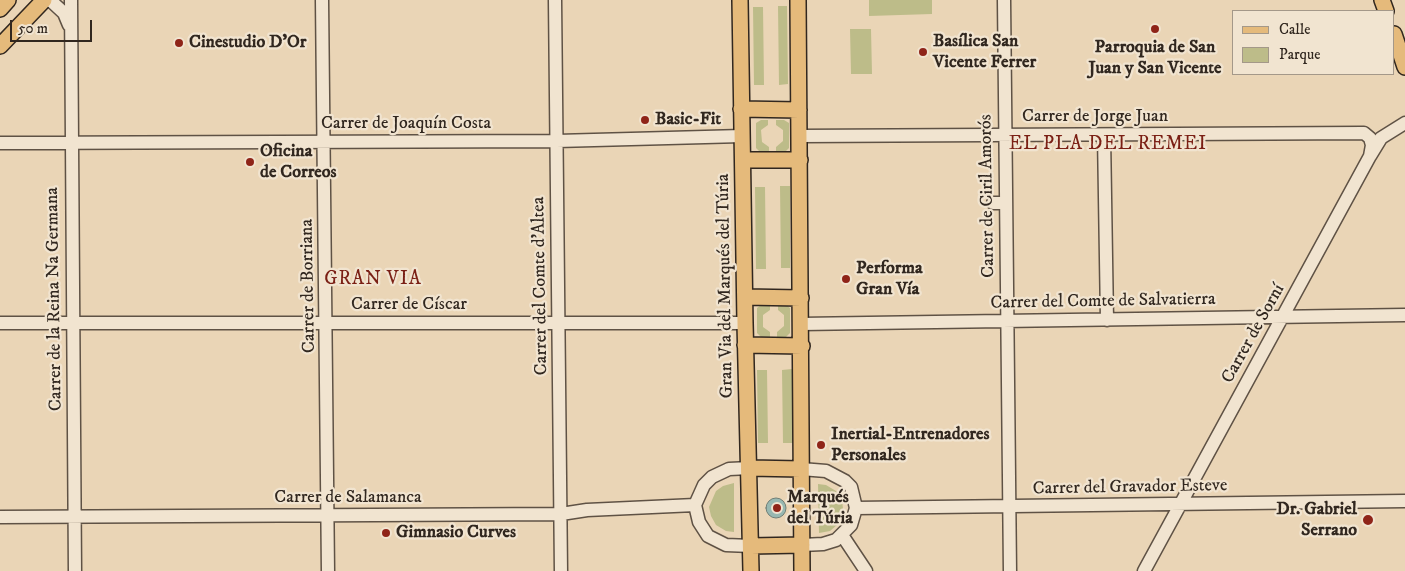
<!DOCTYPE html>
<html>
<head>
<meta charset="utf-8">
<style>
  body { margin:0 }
  #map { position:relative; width:1405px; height:571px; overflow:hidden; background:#ead5b6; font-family:"IM FELL DW Pica",serif }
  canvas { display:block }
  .legend { position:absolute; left:1232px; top:10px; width:162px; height:65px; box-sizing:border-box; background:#f1e4d0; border:1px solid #a49889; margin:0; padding:6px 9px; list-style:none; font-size:15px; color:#31271f }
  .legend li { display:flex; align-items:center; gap:10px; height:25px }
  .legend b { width:25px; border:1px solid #a49889 }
  .scale { position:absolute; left:10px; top:20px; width:82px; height:22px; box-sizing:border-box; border:2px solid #31271f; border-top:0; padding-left:6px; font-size:15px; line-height:18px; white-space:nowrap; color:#31271f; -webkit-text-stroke:4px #f1e4d0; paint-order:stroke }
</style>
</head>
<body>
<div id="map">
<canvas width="1405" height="571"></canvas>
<ul class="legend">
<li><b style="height:6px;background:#e5ba7b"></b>Calle</li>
<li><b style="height:14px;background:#bdbc89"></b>Parque</li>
</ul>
<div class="scale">50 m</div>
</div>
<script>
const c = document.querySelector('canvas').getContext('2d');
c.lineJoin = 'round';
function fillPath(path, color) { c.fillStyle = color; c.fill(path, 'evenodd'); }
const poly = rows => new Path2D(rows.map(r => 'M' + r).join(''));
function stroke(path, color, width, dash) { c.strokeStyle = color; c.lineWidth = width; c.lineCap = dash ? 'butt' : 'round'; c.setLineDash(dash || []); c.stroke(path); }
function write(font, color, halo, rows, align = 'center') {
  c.font = font + ' "IM FELL DW Pica",serif'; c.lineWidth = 4.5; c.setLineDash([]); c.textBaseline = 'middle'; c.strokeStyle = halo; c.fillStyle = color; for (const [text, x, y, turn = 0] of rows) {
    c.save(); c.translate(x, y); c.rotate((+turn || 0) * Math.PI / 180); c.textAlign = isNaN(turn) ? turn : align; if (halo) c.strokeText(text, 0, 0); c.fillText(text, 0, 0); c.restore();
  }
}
fillPath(poly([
  [869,0,932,0,932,14,869,16],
  [778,6,787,6,788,84,779,85],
  [753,7,763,7,764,85,754,85],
  [850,29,871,29,872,74,851,74],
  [761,120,768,120,768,125,761,130,762,142,769,147,769,152,760,152,756,148,756,123],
  [776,120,784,120,789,123,789,148,785,152,776,152,776,147,783,141,783,130,776,125],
  [780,186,790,186,790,268,781,268],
  [755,187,765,187,766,269,756,269],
  [762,304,770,304,770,310,763,315,763,327,770,332,770,337,761,337,757,333,757,308],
  [778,304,785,304,790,308,790,333,786,337,777,337,777,332,784,326,784,315,778,310],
  [792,369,793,443,783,443,782,370],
  [757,370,767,370,768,443,758,443],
  [734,483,734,532,726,531,716,525,711,516,709,507,716,491,723,486],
  [818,484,826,485,836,491,842,500,843,509,837,525,830,531,819,533]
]), '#bdbc89');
const water = poly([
  '766 508a10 10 0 1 1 20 0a10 10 0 1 1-20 0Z'
]);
fillPath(water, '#98b8b1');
stroke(water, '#6f7e77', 1);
const minor = poly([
  [50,0,64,13,69,25],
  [71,0,75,571],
  [322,0,328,571],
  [555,0,561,571],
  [1004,0,1010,571],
  [1104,135,1107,320],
  [800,136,1364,133,1370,138,1372,145,1370,156],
  [0,143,557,141,742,136],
  [993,203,1006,203],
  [0,323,745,323],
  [801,324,1405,315],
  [750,468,729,469,712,477,704,485,695,505,699,522,708,536,726,545,751,546],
  [801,469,826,471,845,481,851,487,856,508,851,525,836,540,823,544,802,545],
  [856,508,1405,501],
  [0,517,561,514,587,510,695,505],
  [842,535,866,571],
  [1144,571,1370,156,1381,138,1405,123]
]);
const major = poly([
  [740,0,745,323,751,571],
  [798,0,802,571],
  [1382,0,1386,11],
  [0,9,8,0],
  [1394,34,1405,67],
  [0,46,44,0],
  [741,109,799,110],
  [743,160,800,160],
  [745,297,801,298],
  [745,345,802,346],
  [750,468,801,469],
  [751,546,802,545]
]);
stroke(minor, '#5f5245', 15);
stroke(major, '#31271f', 18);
stroke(minor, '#f1e4d0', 12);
stroke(major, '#e5ba7b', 15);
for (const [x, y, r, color] of [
  [1155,29,5,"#8f2418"],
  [179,43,5,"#8f2418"],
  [923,52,5,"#8f2418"],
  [645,120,5,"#8f2418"],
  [250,162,5,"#8f2418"],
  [846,279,5,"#8f2418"],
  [821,445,5,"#8f2418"],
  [777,508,5,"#8f2418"],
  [1368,520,6,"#8f2418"],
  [386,533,5,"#8f2418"]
]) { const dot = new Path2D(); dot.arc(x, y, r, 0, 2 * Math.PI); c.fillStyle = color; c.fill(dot); stroke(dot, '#f1e4d0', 2); }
write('bold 18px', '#31271f', '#f1e4d0', [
  ["Basílica San",933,42],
  ["Vicente Ferrer",933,63],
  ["Cinestudio D'Or",189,43],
  ["Parroquia de San",1155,48,"center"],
  ["Juan y San Vicente",1155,69,"center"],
  ["Basic-Fit",655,120],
  ["Oficina",260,152],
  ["de Correos",260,173],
  ["Performa",856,269],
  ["Gran Vía",856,290],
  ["Inertial-Entrenadores",831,435],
  ["Personales",831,456],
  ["Marqués",787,498],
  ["del Túria",787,519],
  ["Dr. Gabriel",1357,510,"right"],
  ["Serrano",1357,531,"right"],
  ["Gimnasio Curves",396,533]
], 'left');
write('18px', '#31271f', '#f1e4d0', [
  ["Carrer de Jorge Juan",1095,117],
  ["Carrer de Joaquín Costa",406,124],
  ["Carrer de Ciril Amorós",988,196,-91],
  ["Carrer de Borriana",309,286,-91],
  ["Carrer del Comte d'Altea",541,286,-91],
  ["Gran Via del Marqués del Túria",726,286,-91],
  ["Carrer de la Reina Na Germana",55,299,-91],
  ["Carrer del Comte de Salvatierra",1103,302,-1],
  ["Carrer de Císcar",409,305],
  ["Carrer de Sorní",1254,334,-61],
  ["Carrer del Gravador Esteve",1130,488,-1],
  ["Carrer de Salamanca",348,498]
]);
c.letterSpacing = '1px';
write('19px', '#7a1f14', '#f1e4d0', [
  ["EL PLA DEL REMEI",1108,145],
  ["GRAN VIA",373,280]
]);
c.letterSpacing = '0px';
</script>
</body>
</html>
